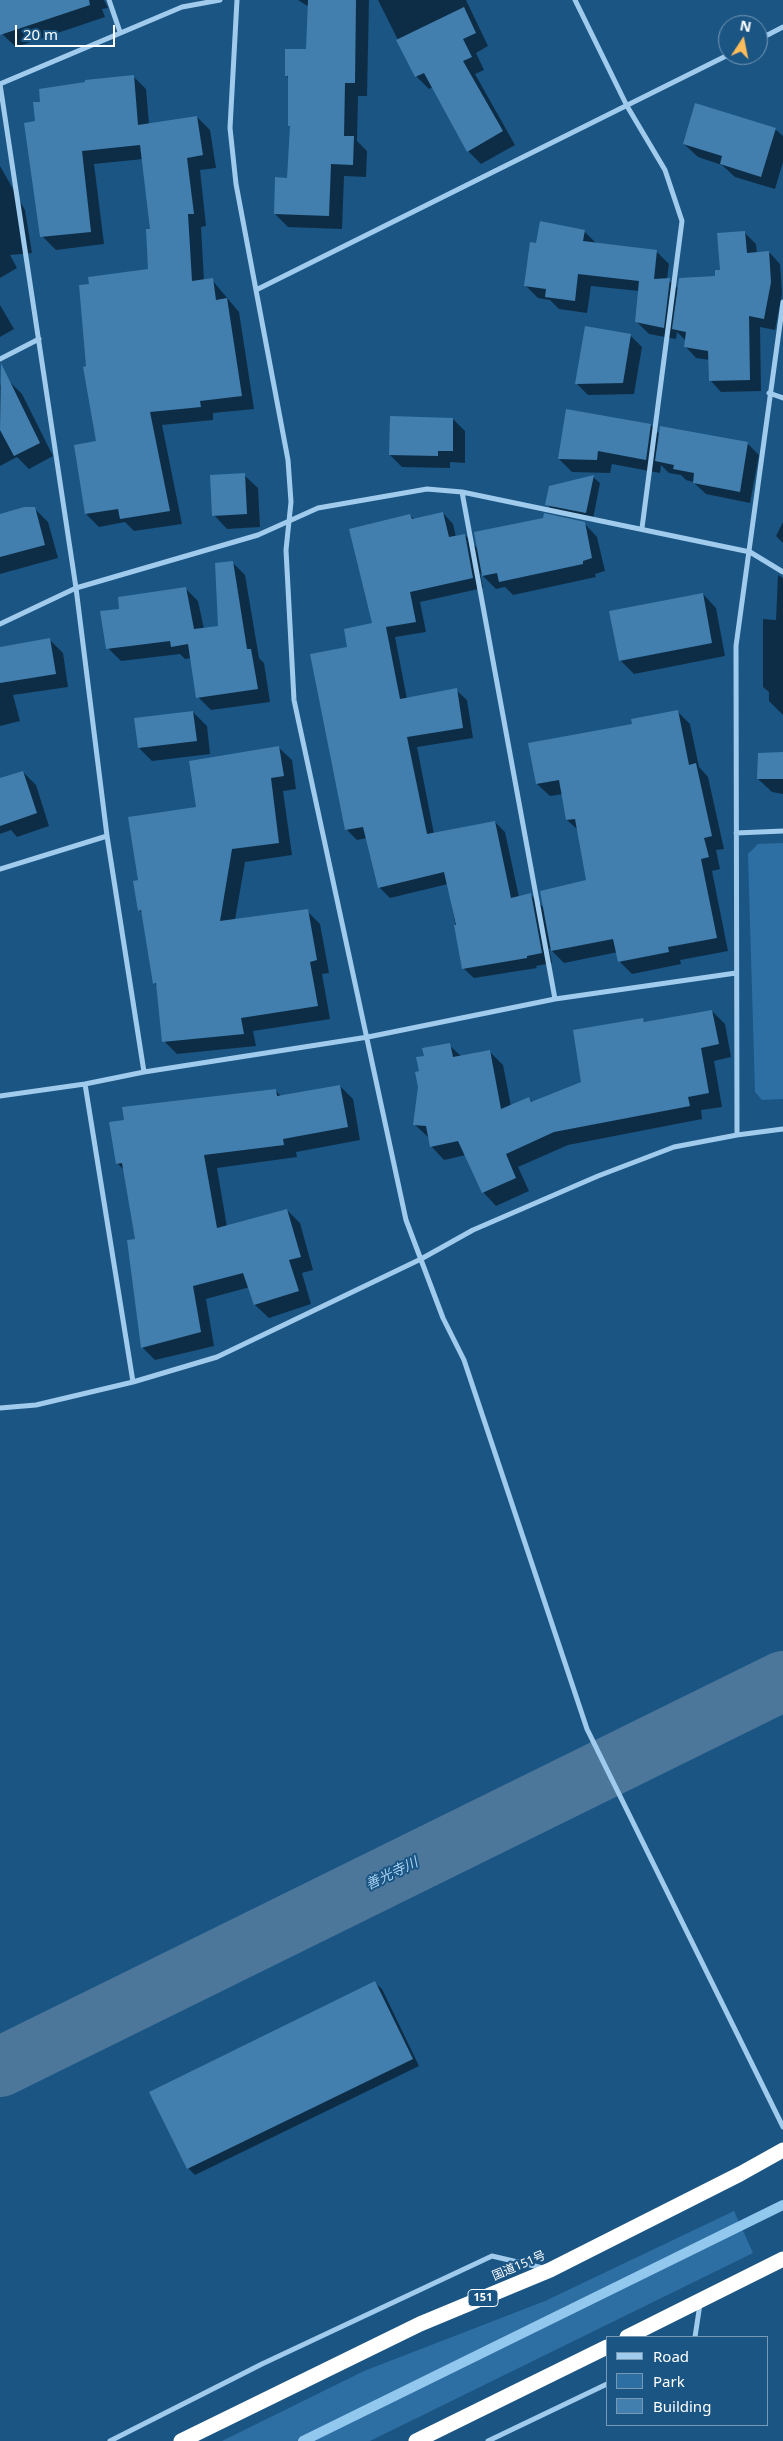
<!DOCTYPE html>
<html>
<head>
<meta charset="utf-8">
<style>
  body { margin:0 }
  #map { position:relative; width:783px; height:2441px; overflow:hidden; background:#1a5584; font-family:"Noto Sans",sans-serif }
  canvas { display:block }
  .legend { position:absolute; left:606px; top:2336px; width:162px; height:90px; box-sizing:border-box; background:#1a5584; border:1px solid #7699b5; margin:0; padding:6px 9px; list-style:none; font-size:15px; color:#fff }
  .legend li { display:flex; align-items:center; gap:10px; height:25px }
  .legend b { width:25px; border:1px solid #7699b5 }
  .north { position:absolute; left:718px; top:15px; width:50px; height:50px; box-sizing:border-box; background:#1a5584; border:1px solid #7699b5; border-radius:50%; rotate:11deg; font-size:14px; font-weight:700; line-height:20px; text-align:center; color:#fff }
  .north::after { content:''; display:block; margin:auto; width:18px; height:22px; background:#febc5b; clip-path:polygon(50% 0,100% 100%,50% 72%,0 100%) }
  .scale { position:absolute; left:15px; top:25px; width:100px; height:22px; box-sizing:border-box; border:2px solid #fff; border-top:0; padding-left:6px; font-size:15px; line-height:18px; white-space:nowrap; color:#fff; -webkit-text-stroke:4px #1a5584; paint-order:stroke }
</style>
</head>
<body>
<div id="map">
<canvas width="783" height="2441"></canvas>
<ul class="legend">
<li><b style="height:6px;background:#a0cbec"></b>Road</li>
<li><b style="height:14px;background:#2d6fa3"></b>Park</li>
<li><b style="height:14px;background:#427fae"></b>Building</li>
</ul>
<div class="north">N</div>
<div class="scale">20 m</div>
</div>
<script>
const c = document.querySelector('canvas').getContext('2d');
c.lineJoin = 'round';
function fillPath(path, color) { c.fillStyle = color; c.fill(path, 'evenodd'); }
const poly = rows => new Path2D(rows.map(r => 'M' + r).join(''));
function stroke(path, color, width, dash) { c.strokeStyle = color; c.lineWidth = width; c.lineCap = dash ? 'butt' : 'round'; c.setLineDash(dash || []); c.stroke(path); }
function write(font, color, halo, rows, align = 'center') {
  c.font = font + ' "Noto Sans","Noto Sans JP",sans-serif'; c.lineWidth = 4; c.setLineDash([]); c.textBaseline = 'middle'; c.strokeStyle = halo; c.fillStyle = color; for (const [text, x, y, turn = 0] of rows) {
    c.save(); c.translate(x, y); c.rotate((+turn || 0) * Math.PI / 180); c.textAlign = isNaN(turn) ? turn : align; if (halo) c.strokeText(text, 0, 0); c.fillText(text, 0, 0); c.restore();
  }
}
fillPath(poly([
  [783,843,783,1099,762,1100,755,1092,748,854,758,844],
  [734,2211,753,2253,370,2441,222,2441,364,2371,545,2301]
]), '#2d6fa3');
fillPath(poly([
  [0,0,104,0,108,8,102,9,105,17,16,47,2,34,0,27],
  [298,0,369,0,367,96,358,96,357,141,367,151,366,177,344,176,342,229,288,227,275,214,289,179,291,128,289,126,289,79,286,75,307,50,309,7],
  [378,0,466,0,488,46,476,53,484,70,475,74,515,145,481,164,468,151,433,87,429,89,416,76],
  [133,76,146,89,149,124,197,117,210,130,216,168,200,170,206,226,201,227,204,281,212,280,239,312,254,409,213,413,213,420,162,425,182,524,134,531,125,522,99,527,86,514,98,442,88,367,90,285,150,270,151,230,143,159,94,164,104,244,56,250,43,237,37,122,42,103],
  [775,129,783,136,783,162,775,189,735,177,722,165,698,157,684,144],
  [0,166,25,210,32,253,10,255,17,268,0,278],
  [584,231,597,244,657,252,669,264,667,279,679,289,716,277,744,232,756,244,757,253,769,252,780,264,782,294,775,330,760,327,761,391,721,392,710,380,710,360,696,358,685,346,685,340,677,332,676,339,649,334,636,321,639,291,591,286,587,313,559,309,550,300,538,298,525,285,537,244],
  [0,305,14,329,0,337],
  [630,335,642,347,634,394,588,395,577,384],
  [9,381,22,394,53,456,29,469,17,457,0,466,0,385],
  [453,419,465,431,465,463,450,462,450,468,402,467,390,455],
  [651,425,660,435,747,443,759,455,750,503,706,494,693,482,686,480,681,475,669,473,661,465,660,473,612,464,610,473,572,472,559,459],
  [244,475,258,488,260,527,227,529,214,515],
  [593,477,600,483,593,519,553,511,547,504],
  [35,509,48,522,58,558,0,574,0,515],
  [443,513,453,524,456,537,465,535,478,549,584,523,597,537,605,571,595,574,596,577,513,595,505,587,496,589,480,573,483,588,420,602,426,632,395,637,407,699,456,690,467,700,473,738,417,747,434,834,495,822,505,832,519,897,531,895,544,908,587,881,578,830,567,820,563,794,550,796,537,784,530,744,633,725,677,711,690,724,699,767,708,777,724,849,716,850,720,869,712,871,728,951,680,960,681,964,632,974,619,961,618,952,564,963,549,948,552,963,536,966,537,968,474,978,463,968,448,884,390,898,379,887,367,838,357,840,346,829,349,648,374,624,410,515,415,520],
  [783,522,783,543,776,536],
  [232,562,245,575,259,658,264,663,270,702,211,710,198,697,192,658,185,659,180,654,121,661,108,648,121,610,185,588,198,601,204,629,219,627],
  [778,575,783,578,783,715,769,701,769,692,763,687,763,619,776,620],
  [703,594,716,608,725,656,634,674,620,660],
  [50,640,63,653,68,687,13,695,20,721,0,726,0,655],
  [193,712,207,726,210,754,152,761,139,748],
  [278,747,292,760,296,789,283,791,292,855,245,862,235,920,307,911,320,924,329,973,322,974,330,1019,253,1031,256,1046,177,1054,164,1041,158,987,154,983,143,914,139,910,139,881,198,808],
  [783,754,783,794,772,792,758,779],
  [23,772,36,785,49,826,17,837,11,830,0,834,0,779],
  [712,1011,725,1024,731,1057,714,1061,722,1107,701,1110,702,1119,568,1145,518,1167,529,1191,496,1206,483,1192,466,1155,444,1160,431,1146,429,1138,414,1124,425,1057,449,1045,462,1057,490,1052,503,1065,511,1106,529,1098,533,1103,583,1083,643,1020,646,1023],
  [340,1086,353,1099,360,1140,296,1152,297,1157,217,1168,227,1227,287,1210,300,1223,313,1270,302,1273,311,1304,269,1318,255,1305,250,1287,206,1299,214,1346,155,1360,142,1347,136,1240,125,1171,117,1163,275,1090,281,1096],
  [375,1983,382,1989,419,2066,195,2175,188,2168]
]), '#0007');
stroke(poly([
  [303,2441,783,2205]
]), '#92c7ee', 10);
stroke(poly([
  [0,2067,783,1681]
]), '#4c779a', 60);
fillPath(poly([
  [0,0,89,0,90,5,0,35],
  [308,0,356,0,355,83,345,83,344,136,354,136,353,165,331,164,329,216,274,214,275,177,287,178,290,126,288,126,288,76,285,76,285,49,306,49],
  [464,7,476,33,463,39,472,57,463,61,503,131,467,152,424,73,415,77,396,40],
  [134,75,138,125,197,116,203,155,187,158,194,214,188,214,192,281,213,278,216,300,227,298,242,396,200,401,201,407,150,412,170,511,120,519,118,509,85,514,74,445,96,441,83,367,86,366,79,285,89,284,88,277,148,269,146,229,150,229,140,145,82,151,91,232,40,237,24,123,35,121,33,102,40,102,39,89,85,82,85,80],
  [695,103,776,128,761,177,720,164,722,156,683,144],
  [540,221,585,230,583,241,657,250,654,279,670,278,664,328,635,322,639,281,578,274,575,301,545,297,546,289,524,286,530,242,536,243],
  [745,231,747,253,769,251,771,282,764,319,749,316,750,380,709,381,708,351,684,347,686,332,672,329,679,278,715,276,715,270,720,270,717,233],
  [585,326,631,334,623,383,575,384],
  [1,363,40,443,14,456,0,430],
  [566,409,651,424,646,460,598,451,597,460,558,459],
  [390,416,453,418,453,451,438,451,438,456,389,455],
  [660,426,748,442,740,492,693,483,694,473,673,469,674,465,655,461],
  [245,473,247,514,212,516,210,475],
  [594,475,586,513,545,505,549,486],
  [24,507,35,507,45,545,0,557,0,514],
  [443,512,449,537,465,534,473,578,410,592,416,622,386,627,400,699,457,688,463,728,407,737,427,834,495,821,511,898,531,893,542,953,527,956,527,958,462,969,454,925,456,925,444,872,378,888,363,827,345,830,310,654,347,647,344,629,372,623,349,529,410,514,412,519],
  [544,513,585,522,592,558,583,561,583,564,499,582,497,573,482,576,474,532,543,518],
  [233,561,247,649,251,649,258,689,196,698,188,644,171,647,170,641,106,649,100,611,119,609,118,597,186,587,194,629,218,626,215,563],
  [703,593,712,643,619,661,609,611],
  [50,638,56,674,0,683,0,647],
  [678,710,689,765,696,763,712,836,704,838,709,857,701,859,717,938,668,947,669,952,618,962,613,939,551,951,540,891,586,880,575,819,566,820,559,780,536,784,528,743,632,724,631,719],
  [193,711,197,741,138,748,134,718],
  [279,746,284,776,271,778,279,843,232,849,220,921,308,909,317,960,310,962,318,1006,241,1018,244,1034,162,1042,156,983,153,984,141,910,138,911,133,881,138,880,128,817,196,807,189,761],
  [783,752,783,779,757,779,758,753],
  [23,771,37,813,0,826,0,778],
  [712,1010,719,1044,701,1048,709,1093,688,1097,690,1106,554,1132,506,1154,516,1178,482,1193,458,1141,430,1147,426,1126,413,1125,418,1087,415,1072,419,1071,416,1057,424,1056,422,1048,450,1043,453,1057,490,1050,501,1109,529,1097,531,1102,581,1082,573,1030,643,1018,644,1022],
  [340,1085,348,1127,283,1139,284,1145,204,1155,217,1228,287,1209,301,1257,289,1260,299,1291,254,1305,243,1273,193,1286,201,1332,141,1348,127,1240,135,1239,122,1163,116,1164,109,1122,124,1120,122,1107,276,1089,277,1096],
  [375,1981,413,2059,187,2169,149,2092]
]), '#427fae');
stroke(poly([
  [109,0,120,32],
  [237,0,230,128,236,184,288,460,291,502,286,550,294,700,406,1220,443,1318,464,1360,587,1729,783,2127],
  [575,0,627,106,665,170,682,221,642,528],
  [758,40,783,27],
  [0,84,76,588,107,836,144,1072],
  [0,84,182,7,220,0],
  [256,290,728,55],
  [0,359,39,339],
  [769,393,783,398],
  [462,492,555,999],
  [0,624,76,588,258,535,318,508,427,489,462,492,750,552,783,572],
  [736,833,783,831],
  [0,869,107,836],
  [85,1084,133,1382],
  [0,1096,85,1084,144,1072,368,1037,555,999,736,973],
  [737,1135,736,646,783,302],
  [0,1408,36,1405,133,1382,217,1357,421,1259,473,1230,598,1176,674,1147,737,1135,783,1129],
  [695,2337,700,2304],
  [110,2441,262,2364,492,2256,543,2268],
  [488,2441,607,2384]
]), '#a0cbec', 5);
stroke(poly([
  [627,2337,783,2259],
  [181,2441,420,2324,550,2270,740,2174,783,2150],
  [416,2441,607,2347]
]), '#fff', 15);
for (const [x, y, w] of [
  [483,2298,30]
]) { const box = new Path2D(); box.roundRect(x - w / 2, y - 8.5, w, 17, 4); c.fillStyle = '#1a5584'; c.fill(box); stroke(box, '#fff', 1); }
write('bold 11px', '#fff', null, [
  ["151",483,2298]
]);
write('12px', '#fff', '#1a5584', [
  ["国道151号",519,2266,-23]
]);
write('italic 14px', '#abd4f3', '#1a5584', [
  ["善光寺川",392,1874,-26]
]);
</script>
</body>
</html>
